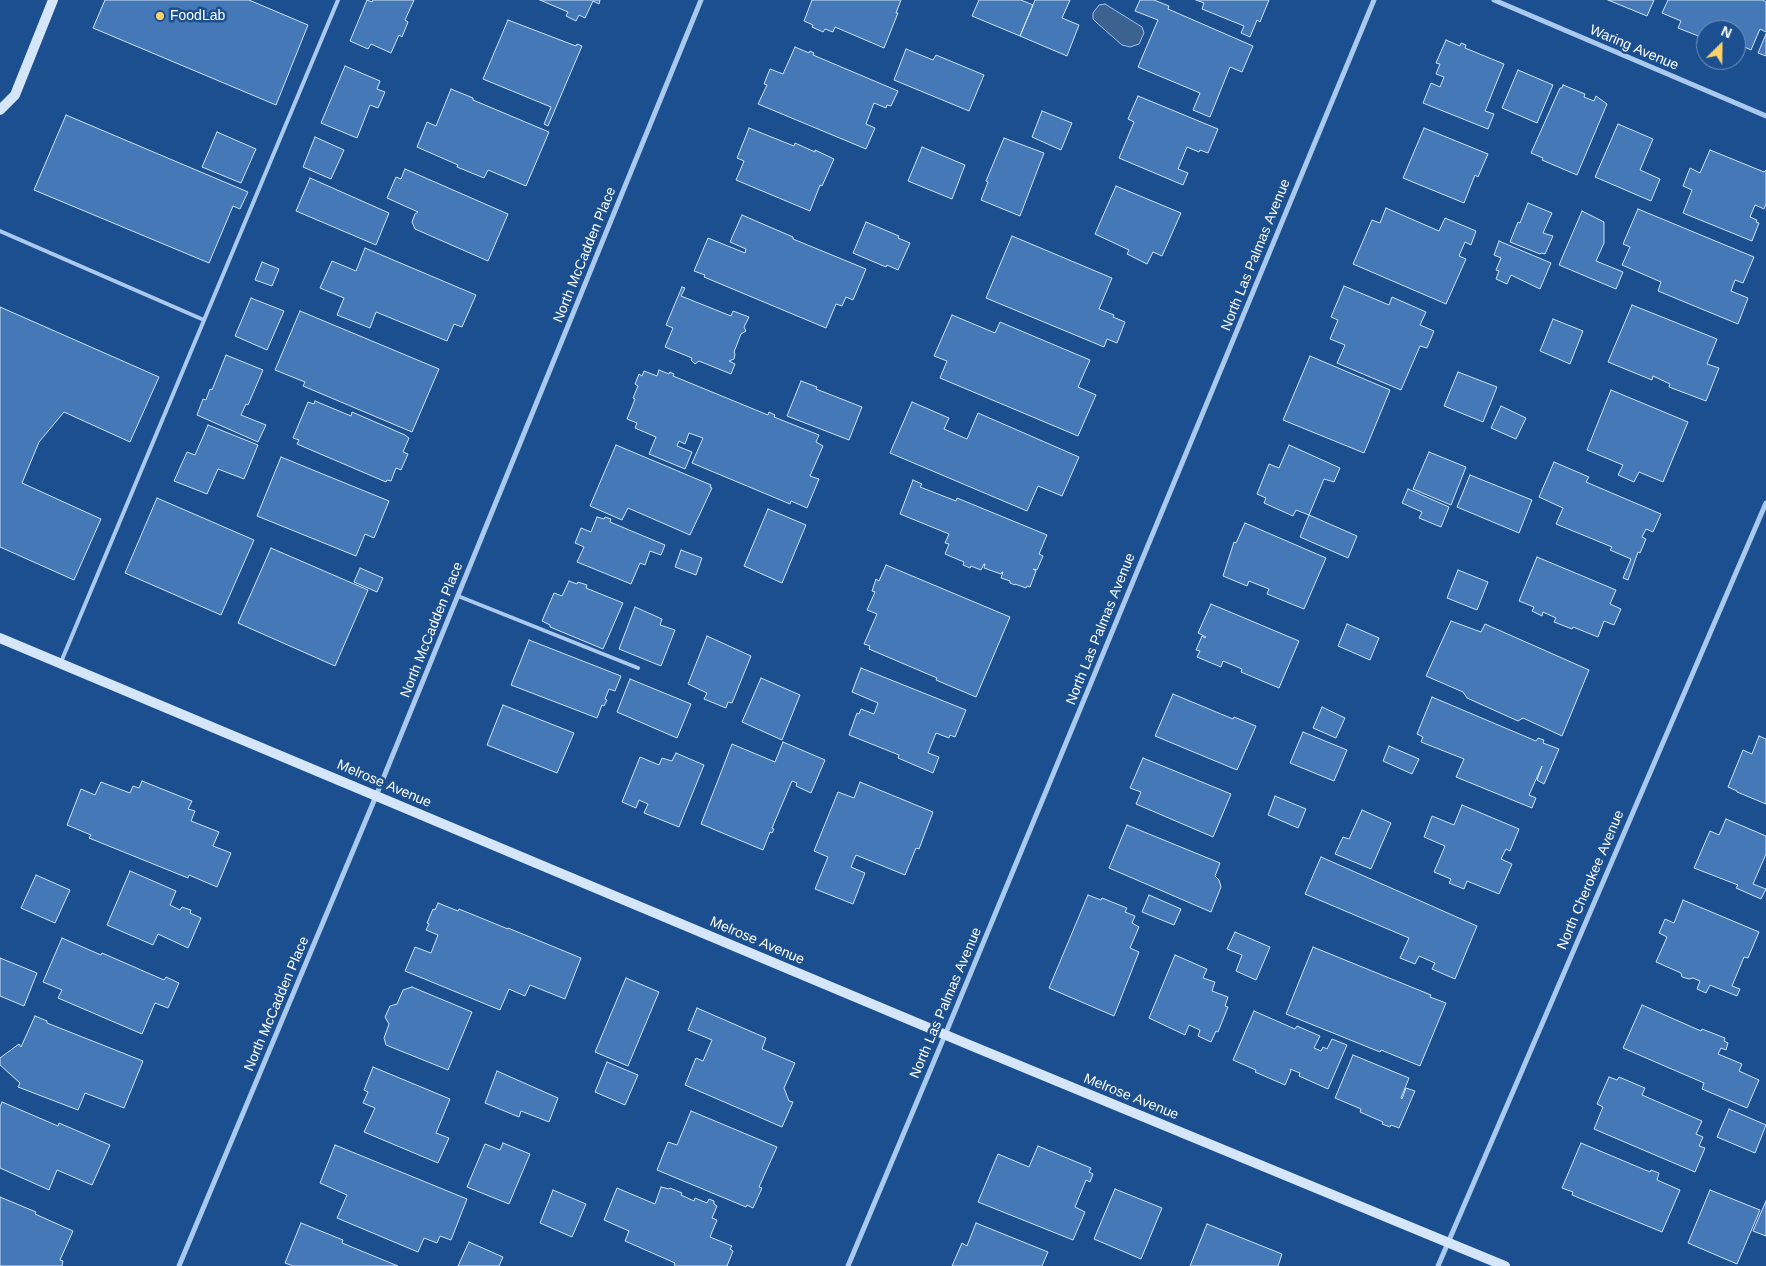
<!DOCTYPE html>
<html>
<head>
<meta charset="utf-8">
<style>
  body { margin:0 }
  #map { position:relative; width:1766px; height:1266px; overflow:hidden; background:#1b4f8f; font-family:Arial,sans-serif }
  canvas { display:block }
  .north { position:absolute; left:1696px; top:20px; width:50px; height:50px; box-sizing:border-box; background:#1b4f8f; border:1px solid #7695bc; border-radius:50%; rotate:23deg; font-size:14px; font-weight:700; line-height:20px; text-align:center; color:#fff }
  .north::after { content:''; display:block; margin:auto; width:18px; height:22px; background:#ffd166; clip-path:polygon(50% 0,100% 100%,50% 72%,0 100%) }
</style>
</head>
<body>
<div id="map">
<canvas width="1766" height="1266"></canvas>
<div class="north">N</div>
</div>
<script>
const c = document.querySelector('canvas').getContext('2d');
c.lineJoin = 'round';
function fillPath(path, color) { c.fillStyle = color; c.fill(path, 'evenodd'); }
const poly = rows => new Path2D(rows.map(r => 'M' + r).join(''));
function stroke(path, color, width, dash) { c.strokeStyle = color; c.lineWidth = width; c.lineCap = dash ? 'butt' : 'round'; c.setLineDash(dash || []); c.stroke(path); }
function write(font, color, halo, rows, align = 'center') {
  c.font = font + ' Arial,sans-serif'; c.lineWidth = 5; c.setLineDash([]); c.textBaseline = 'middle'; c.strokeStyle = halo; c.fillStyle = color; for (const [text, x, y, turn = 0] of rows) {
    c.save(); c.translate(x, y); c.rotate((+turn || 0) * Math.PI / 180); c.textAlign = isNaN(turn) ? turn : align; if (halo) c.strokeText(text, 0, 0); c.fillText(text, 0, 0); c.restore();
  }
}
const water = poly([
  [1105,4,1142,27,1144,33,1139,44,1130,47,1122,45,1097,23,1093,19,1093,13,1099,5,1105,4]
]);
fillPath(water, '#3c6290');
stroke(water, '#9cc4f0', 1);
const building = poly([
  [105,0,249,0,308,25,276,105,93,28,105,0],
  [367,0,372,2,373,0,414,0,405,20,408,22,402,37,399,35,391,53,371,44,368,49,350,41,367,0],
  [540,0,600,0,599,4,593,1,585,18,579,15,576,21,566,16,568,12,540,0],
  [812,0,901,0,896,13,898,13,884,48,835,27,833,32,825,29,823,32,812,27,813,25,804,21,812,0],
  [979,0,1021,0,1033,5,1020,36,972,16,979,0],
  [1035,0,1070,0,1062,18,1079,25,1067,56,1020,36,1035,0],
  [1140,0,1154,0,1169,6,1168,9,1253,46,1242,72,1230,67,1210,117,1193,110,1200,93,1138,67,1158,20,1135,11,1140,0],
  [1196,0,1269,0,1260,22,1257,20,1250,37,1241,33,1244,26,1202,9,1204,3,1196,0],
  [1608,0,1654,0,1647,16,1608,0],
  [1668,0,1763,0,1766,2,1766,32,1760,29,1751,50,1736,43,1736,30,1706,30,1706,39,1678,28,1681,21,1662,13,1668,0],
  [508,20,576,46,577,44,582,46,548,126,544,124,551,107,483,79,508,20],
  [1766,34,1766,56,1758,53,1766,34],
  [1446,40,1460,46,1461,43,1466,45,1465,48,1504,64,1485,111,1494,114,1488,129,1423,103,1431,83,1440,87,1444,77,1436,74,1440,64,1436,63,1446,40],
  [795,47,809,53,810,51,814,53,813,55,898,91,891,106,887,105,886,108,874,103,866,124,875,128,866,149,758,104,767,85,764,84,770,69,783,74,795,47],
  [906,49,933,60,936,55,984,75,969,111,894,80,906,49],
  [345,66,380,81,377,89,385,92,378,108,370,105,357,138,321,123,345,66],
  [1518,70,1553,85,1537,123,1502,108,1518,70],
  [1563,85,1585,94,1584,97,1594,101,1596,96,1607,104,1577,175,1542,160,1543,158,1531,153,1560,88,1562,88,1563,85],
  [451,89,473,98,473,100,549,132,526,186,488,170,484,178,457,167,458,165,417,147,427,122,436,126,451,89],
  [1138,96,1218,129,1208,153,1200,150,1199,152,1187,147,1178,169,1188,173,1183,185,1119,158,1134,122,1128,119,1138,96],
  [1042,111,1072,123,1061,150,1032,137,1042,111],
  [66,115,248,192,240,209,233,206,209,263,34,190,66,115],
  [1618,124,1653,139,1640,170,1660,179,1651,201,1595,177,1618,124],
  [749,128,794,146,795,143,815,152,815,150,834,159,822,186,820,185,810,211,736,180,744,161,737,158,749,128],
  [1424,128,1488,154,1478,177,1475,175,1464,203,1403,178,1424,128],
  [217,132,256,149,241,183,202,167,217,132],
  [315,137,344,150,331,179,303,167,315,137],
  [1004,138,1044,153,1020,216,981,200,988,182,986,181,1004,138],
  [922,147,965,165,952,199,908,181,922,147],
  [1710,150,1764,172,1766,170,1766,204,1764,209,1755,205,1750,217,1757,220,1756,222,1759,223,1752,241,1683,213,1692,190,1683,186,1690,168,1700,173,1710,150],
  [405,169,508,214,488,261,415,229,412,222,415,214,418,212,387,198,396,177,401,179,405,169],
  [310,178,389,213,376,245,296,211,310,178],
  [1116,186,1181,213,1162,256,1153,252,1147,264,1127,254,1129,250,1095,234,1116,186],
  [1528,203,1552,213,1543,233,1553,236,1545,254,1541,253,1540,254,1510,242,1518,222,1520,223,1528,203],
  [1386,208,1439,231,1445,218,1476,231,1471,245,1465,242,1459,256,1466,259,1446,304,1353,264,1372,220,1380,223,1386,208],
  [1638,209,1754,257,1743,283,1735,280,1731,291,1748,298,1738,324,1658,291,1661,282,1622,265,1630,247,1623,244,1638,209],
  [1582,211,1604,222,1604,243,1596,261,1623,272,1616,289,1559,265,1582,211],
  [742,215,793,237,793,239,866,269,853,300,846,297,842,306,836,304,826,328,704,277,705,275,694,271,708,238,745,253,746,249,730,242,742,215],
  [866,222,899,236,898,238,910,243,898,270,887,265,886,267,853,253,866,222],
  [1012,236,1112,278,1099,309,1114,315,1113,317,1125,322,1117,343,1107,339,1104,347,986,298,1012,236],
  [1499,241,1551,263,1540,289,1511,275,1507,284,1496,279,1499,271,1496,270,1501,258,1494,255,1499,241],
  [365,248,476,295,462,327,454,324,447,341,376,312,370,328,337,315,344,298,320,288,332,261,356,271,365,248],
  [262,262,279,269,272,286,255,280,262,262],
  [1344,286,1389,305,1392,297,1426,312,1420,325,1434,331,1427,348,1420,346,1401,390,1337,363,1345,345,1330,339,1338,320,1331,317,1344,286],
  [682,287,685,288,681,296,731,316,733,311,749,317,744,327,746,331,741,334,734,352,735,354,734,359,729,361,735,364,731,374,699,361,695,364,691,360,692,358,665,347,673,328,666,325,682,287],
  [251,298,284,311,267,350,235,336,251,298],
  [1632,305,1717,339,1707,364,1719,368,1706,401,1669,387,1670,384,1653,376,1652,380,1608,362,1632,305],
  [0,307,159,377,130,442,64,412,39,442,22,483,101,519,74,580,0,547,0,307],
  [300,311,439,369,412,432,303,386,305,382,275,370,300,311],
  [952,315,995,333,1000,322,1090,360,1078,387,1096,395,1078,436,940,378,947,361,934,356,952,315],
  [1553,319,1583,331,1570,364,1540,351,1553,319],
  [226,355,263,370,248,405,246,404,241,415,266,425,258,442,197,415,203,399,206,400,210,389,212,390,226,355],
  [1310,356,1390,390,1364,453,1283,420,1310,356],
  [659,370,669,374,670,372,674,374,673,376,768,415,769,412,775,415,774,417,819,435,816,442,823,446,810,476,819,479,807,508,791,501,790,504,692,463,703,438,689,433,685,444,679,441,677,446,692,452,685,469,649,454,656,437,635,428,637,423,627,419,635,399,633,398,638,386,635,384,639,374,642,376,644,371,657,376,659,370],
  [1458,372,1497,387,1483,422,1444,406,1458,372],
  [801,381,817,387,816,389,862,407,849,440,787,416,801,381],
  [1611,390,1688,422,1663,482,1639,472,1634,482,1618,475,1623,465,1587,450,1611,390],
  [315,401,351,416,352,412,405,435,409,438,403,452,408,454,401,470,396,468,391,481,387,480,386,482,297,444,299,440,293,438,308,402,314,404,315,401],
  [912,402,949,418,944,429,967,439,978,413,1079,457,1062,496,1038,486,1027,511,890,453,912,402],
  [1501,406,1526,418,1516,439,1491,428,1501,406],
  [208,425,258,445,244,479,218,469,207,494,174,481,187,452,195,455,208,425],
  [616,445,711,485,710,487,712,488,690,535,628,508,622,520,590,506,616,445],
  [1289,445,1340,468,1334,482,1324,479,1309,515,1296,510,1293,516,1264,503,1266,498,1257,494,1269,464,1279,468,1289,445],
  [1429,452,1466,467,1451,505,1413,489,1429,452],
  [281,457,389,501,374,538,365,534,356,556,257,516,281,457],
  [1554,462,1589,477,1586,482,1661,514,1653,532,1646,529,1642,537,1646,539,1640,553,1638,552,1628,580,1623,578,1631,559,1610,550,1612,547,1556,524,1563,508,1539,497,1554,462],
  [1470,475,1532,500,1519,533,1457,507,1470,475],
  [913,480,922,484,920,487,956,501,957,498,1047,535,1039,554,1043,556,1037,570,1033,569,1036,571,1030,587,1027,586,1026,588,1015,584,1015,585,1010,583,1010,581,1001,578,1003,572,1002,572,1001,574,984,568,985,564,984,564,981,570,971,566,970,568,963,565,964,562,945,554,949,544,945,543,949,534,900,514,913,480],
  [1408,489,1449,507,1441,527,1419,518,1422,512,1402,503,1408,489],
  [157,498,254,540,221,615,125,573,157,498],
  [768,509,806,525,782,583,744,566,768,509],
  [1309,515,1357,536,1348,558,1300,537,1309,515],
  [597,517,604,519,605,517,611,519,610,522,665,545,661,555,650,551,645,565,640,563,631,584,577,562,584,547,575,543,581,528,591,532,597,517],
  [1245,523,1326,558,1304,609,1267,594,1269,589,1249,581,1247,586,1223,576,1234,542,1236,543,1245,523],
  [271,548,368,590,335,666,238,623,271,548],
  [681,550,702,558,696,575,675,567,681,550],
  [1537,557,1616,590,1610,604,1621,609,1614,625,1604,621,1598,637,1573,627,1572,629,1554,622,1556,618,1543,612,1542,616,1532,611,1534,607,1519,601,1537,557],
  [886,565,1010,617,976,697,936,680,937,678,869,649,870,646,864,644,877,614,867,610,875,592,872,591,876,579,879,581,886,565],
  [360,568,383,578,377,592,354,582,360,568],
  [1458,570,1488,582,1477,610,1447,598,1458,570],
  [569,581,577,584,578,582,587,585,586,588,623,603,603,649,550,627,550,625,542,621,554,593,562,596,569,581],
  [1211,604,1299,641,1279,688,1241,672,1242,669,1223,661,1221,667,1197,657,1200,651,1196,650,1202,636,1205,638,1206,637,1198,633,1211,604],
  [635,607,662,619,660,625,675,630,661,666,619,649,635,607],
  [1451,621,1481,632,1485,624,1589,670,1562,736,1523,718,1518,721,1467,698,1463,692,1426,676,1451,621],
  [1347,624,1379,638,1370,660,1338,646,1347,624],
  [707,636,751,656,732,703,728,702,726,708,704,699,707,693,688,684,707,636],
  [529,640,621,676,615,691,609,689,605,699,607,700,604,706,602,705,597,718,511,685,529,640],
  [861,668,966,710,955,737,950,735,949,738,936,733,928,753,939,757,933,773,898,758,899,755,849,735,857,713,859,714,861,709,874,714,878,703,852,692,861,668],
  [761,678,800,695,782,740,742,722,761,678],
  [630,679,691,704,677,738,617,712,630,679],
  [1173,694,1233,719,1234,717,1256,726,1237,770,1155,736,1173,694],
  [1432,697,1536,741,1538,738,1544,740,1543,743,1559,749,1544,784,1537,780,1542,766,1529,795,1536,798,1532,808,1456,777,1464,759,1421,742,1423,737,1417,734,1432,697],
  [503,705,574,733,557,773,487,745,503,705],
  [1322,707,1345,718,1336,738,1313,728,1322,707],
  [1303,732,1347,750,1334,781,1290,763,1303,732],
  [1759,736,1766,739,1766,804,1737,792,1737,791,1728,787,1743,750,1752,754,1759,736],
  [783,742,825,760,811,793,796,786,797,783,792,781,772,828,774,829,772,833,770,832,763,850,701,824,732,744,775,762,783,742],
  [1389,746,1419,759,1412,774,1383,761,1389,746],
  [676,753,704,765,679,827,644,813,648,804,639,800,636,808,622,802,640,757,659,765,662,758,672,761,676,753],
  [1143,758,1231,794,1213,837,1136,804,1141,792,1130,788,1143,758],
  [142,781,192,801,188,809,195,811,191,821,219,832,213,846,231,853,217,887,189,875,188,878,89,838,91,835,67,825,81,789,95,795,101,782,130,793,133,786,139,788,142,781],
  [860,782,933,812,919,849,916,848,905,875,856,855,851,867,865,873,853,904,815,889,828,857,814,851,838,792,854,798,860,782],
  [1275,796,1306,809,1298,828,1268,815,1275,796],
  [1462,805,1519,829,1510,851,1506,849,1501,859,1512,864,1499,894,1467,881,1464,889,1449,883,1451,879,1434,872,1445,846,1424,837,1432,816,1454,825,1462,805],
  [1362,810,1391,823,1371,869,1335,854,1343,837,1349,839,1362,810],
  [1726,819,1766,836,1766,854,1753,884,1766,889,1761,899,1736,888,1738,885,1694,868,1710,831,1719,835,1726,819],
  [1127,825,1220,863,1215,876,1219,880,1221,887,1211,912,1109,868,1127,825],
  [1321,857,1477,926,1455,979,1432,969,1435,963,1419,956,1415,964,1400,958,1409,938,1305,894,1321,857],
  [130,871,176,891,170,905,180,910,182,907,191,910,190,913,201,918,188,948,158,934,153,945,107,925,130,871],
  [36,875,70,890,55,923,21,908,36,875],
  [1088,895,1101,900,1102,898,1127,908,1125,912,1135,916,1132,923,1139,927,1130,948,1139,952,1114,1016,1049,988,1088,895],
  [1149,895,1181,909,1174,925,1142,912,1149,895],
  [1683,900,1759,932,1748,958,1744,957,1732,986,1740,989,1737,996,1710,985,1706,993,1697,989,1700,981,1693,978,1689,979,1682,977,1681,973,1656,962,1667,937,1659,933,1665,919,1674,923,1683,900],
  [438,903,458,911,459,909,508,929,508,928,581,958,565,999,530,985,525,996,509,989,500,1010,405,971,415,947,431,953,438,935,426,930,429,924,427,923,433,909,435,910,438,903],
  [1235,932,1270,947,1256,980,1236,971,1242,955,1227,949,1235,932],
  [62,938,101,955,102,953,164,980,166,977,179,983,168,1008,155,1003,142,1034,58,998,62,990,43,982,62,938],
  [1313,947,1431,995,1430,997,1446,1003,1420,1066,1381,1050,1380,1052,1286,1014,1313,947],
  [1175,955,1207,969,1203,978,1215,982,1212,991,1228,997,1225,1006,1228,1007,1218,1032,1216,1031,1211,1042,1198,1036,1200,1030,1189,1025,1185,1035,1149,1018,1175,955],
  [0,958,37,973,24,1006,0,996,0,958],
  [626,978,659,992,628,1066,595,1052,626,978],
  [412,987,472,1012,448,1070,386,1045,384,1038,389,1024,385,1017,390,1006,397,1004,403,990,412,987],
  [1642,1005,1701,1031,1702,1029,1725,1038,1724,1041,1728,1043,1726,1050,1721,1048,1718,1054,1742,1064,1739,1071,1759,1080,1747,1108,1702,1089,1704,1083,1623,1048,1642,1005],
  [697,1008,766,1038,762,1049,795,1063,784,1088,789,1101,793,1102,782,1127,685,1085,696,1058,703,1061,712,1040,688,1030,697,1008],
  [1254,1011,1295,1029,1297,1026,1320,1036,1314,1048,1321,1051,1323,1047,1327,1049,1332,1039,1347,1045,1328,1089,1299,1076,1300,1073,1290,1069,1291,1071,1285,1085,1255,1072,1256,1070,1233,1060,1254,1011],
  [35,1016,47,1021,47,1023,143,1061,124,1108,85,1093,78,1110,18,1087,20,1083,0,1065,0,1058,19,1044,21,1047,35,1016],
  [1353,1055,1409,1078,1401,1098,1402,1099,1406,1088,1415,1091,1399,1128,1391,1125,1390,1127,1382,1124,1383,1122,1360,1112,1361,1109,1335,1098,1353,1055],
  [607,1062,638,1075,625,1105,595,1092,607,1062],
  [373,1067,450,1099,436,1133,449,1138,438,1163,364,1132,375,1108,363,1103,368,1092,364,1090,373,1067],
  [497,1071,558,1098,549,1122,521,1111,519,1117,485,1103,497,1071],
  [1609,1077,1617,1080,1619,1077,1645,1088,1642,1095,1702,1121,1696,1134,1703,1137,1699,1146,1705,1148,1695,1172,1594,1129,1603,1107,1597,1104,1609,1077],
  [2,1102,58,1126,59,1123,110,1145,92,1185,57,1170,49,1190,0,1168,0,1107,2,1102],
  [1729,1109,1766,1125,1755,1153,1717,1137,1729,1109],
  [691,1111,777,1147,759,1187,762,1188,753,1208,747,1205,746,1207,657,1170,668,1142,677,1145,691,1111],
  [503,1143,530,1154,509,1204,467,1187,485,1144,500,1150,503,1143],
  [1581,1143,1650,1172,1651,1170,1659,1173,1657,1180,1680,1190,1662,1232,1572,1195,1573,1192,1562,1188,1581,1143],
  [335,1145,467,1199,451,1240,440,1236,437,1243,424,1238,418,1252,337,1218,347,1195,320,1183,335,1145],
  [1038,1146,1091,1168,1089,1172,1093,1174,1090,1182,1086,1180,1075,1207,1085,1212,1073,1240,978,1202,998,1154,1029,1167,1038,1146],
  [661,1187,669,1189,670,1188,682,1193,681,1195,694,1201,695,1198,707,1203,709,1199,714,1201,714,1204,717,1206,712,1218,717,1220,710,1237,732,1246,730,1249,733,1251,727,1266,676,1266,674,1265,675,1263,625,1241,629,1231,604,1220,617,1188,655,1204,661,1187],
  [1115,1189,1162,1208,1141,1259,1094,1239,1115,1189],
  [553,1190,586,1204,572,1237,540,1223,553,1190],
  [1710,1190,1760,1210,1737,1264,1688,1243,1710,1190],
  [0,1197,36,1212,35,1214,73,1231,60,1260,63,1261,62,1266,0,1266,0,1197],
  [1766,1201,1766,1236,1753,1231,1766,1201],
  [301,1223,343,1240,342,1243,398,1266,293,1266,285,1263,301,1223],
  [976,1223,1048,1252,1042,1266,952,1266,962,1243,967,1246,976,1223],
  [1207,1224,1282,1254,1278,1266,1190,1266,1207,1224],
  [469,1242,503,1257,499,1266,458,1266,469,1242]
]);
fillPath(building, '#4478b7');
stroke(building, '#cfe3fa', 1);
stroke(poly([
  [0,231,204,320],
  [458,596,638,668],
  [61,662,338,0]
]), '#a9c9ee', 4);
stroke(poly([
  [1494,0,1766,116],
  [179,1266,376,796,701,0],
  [848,1266,945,1035,1374,0],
  [1438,1266,1766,503]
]), '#a9c9ee', 5);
stroke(poly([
  [0,110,15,95,53,0],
  [0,638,972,1046,1505,1266]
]), '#d6e6fa', 10);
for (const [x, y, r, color] of [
  [160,16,5,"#ffd166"]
]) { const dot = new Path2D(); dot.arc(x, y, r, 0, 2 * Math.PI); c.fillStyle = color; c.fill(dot); stroke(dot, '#1b4f8f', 2); }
write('14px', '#fff', '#1b4f8f', [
  ["FoodLab",170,16]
], 'left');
write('14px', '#fff', '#1b4f8f', [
  ["Waring Avenue",1634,48,23],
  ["North McCadden Place",585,255,-68],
  ["North Las Palmas Avenue",1256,255,-68],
  ["North Las Palmas Avenue",1101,629,-68],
  ["North McCadden Place",432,630,-68],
  ["Melrose Avenue",384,784,23],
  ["North Cherokee Avenue",1591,880,-67],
  ["Melrose Avenue",757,941,23],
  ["North Las Palmas Avenue",946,1003,-67],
  ["North McCadden Place",277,1004,-67],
  ["Melrose Avenue",1131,1097,22]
]);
</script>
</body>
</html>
